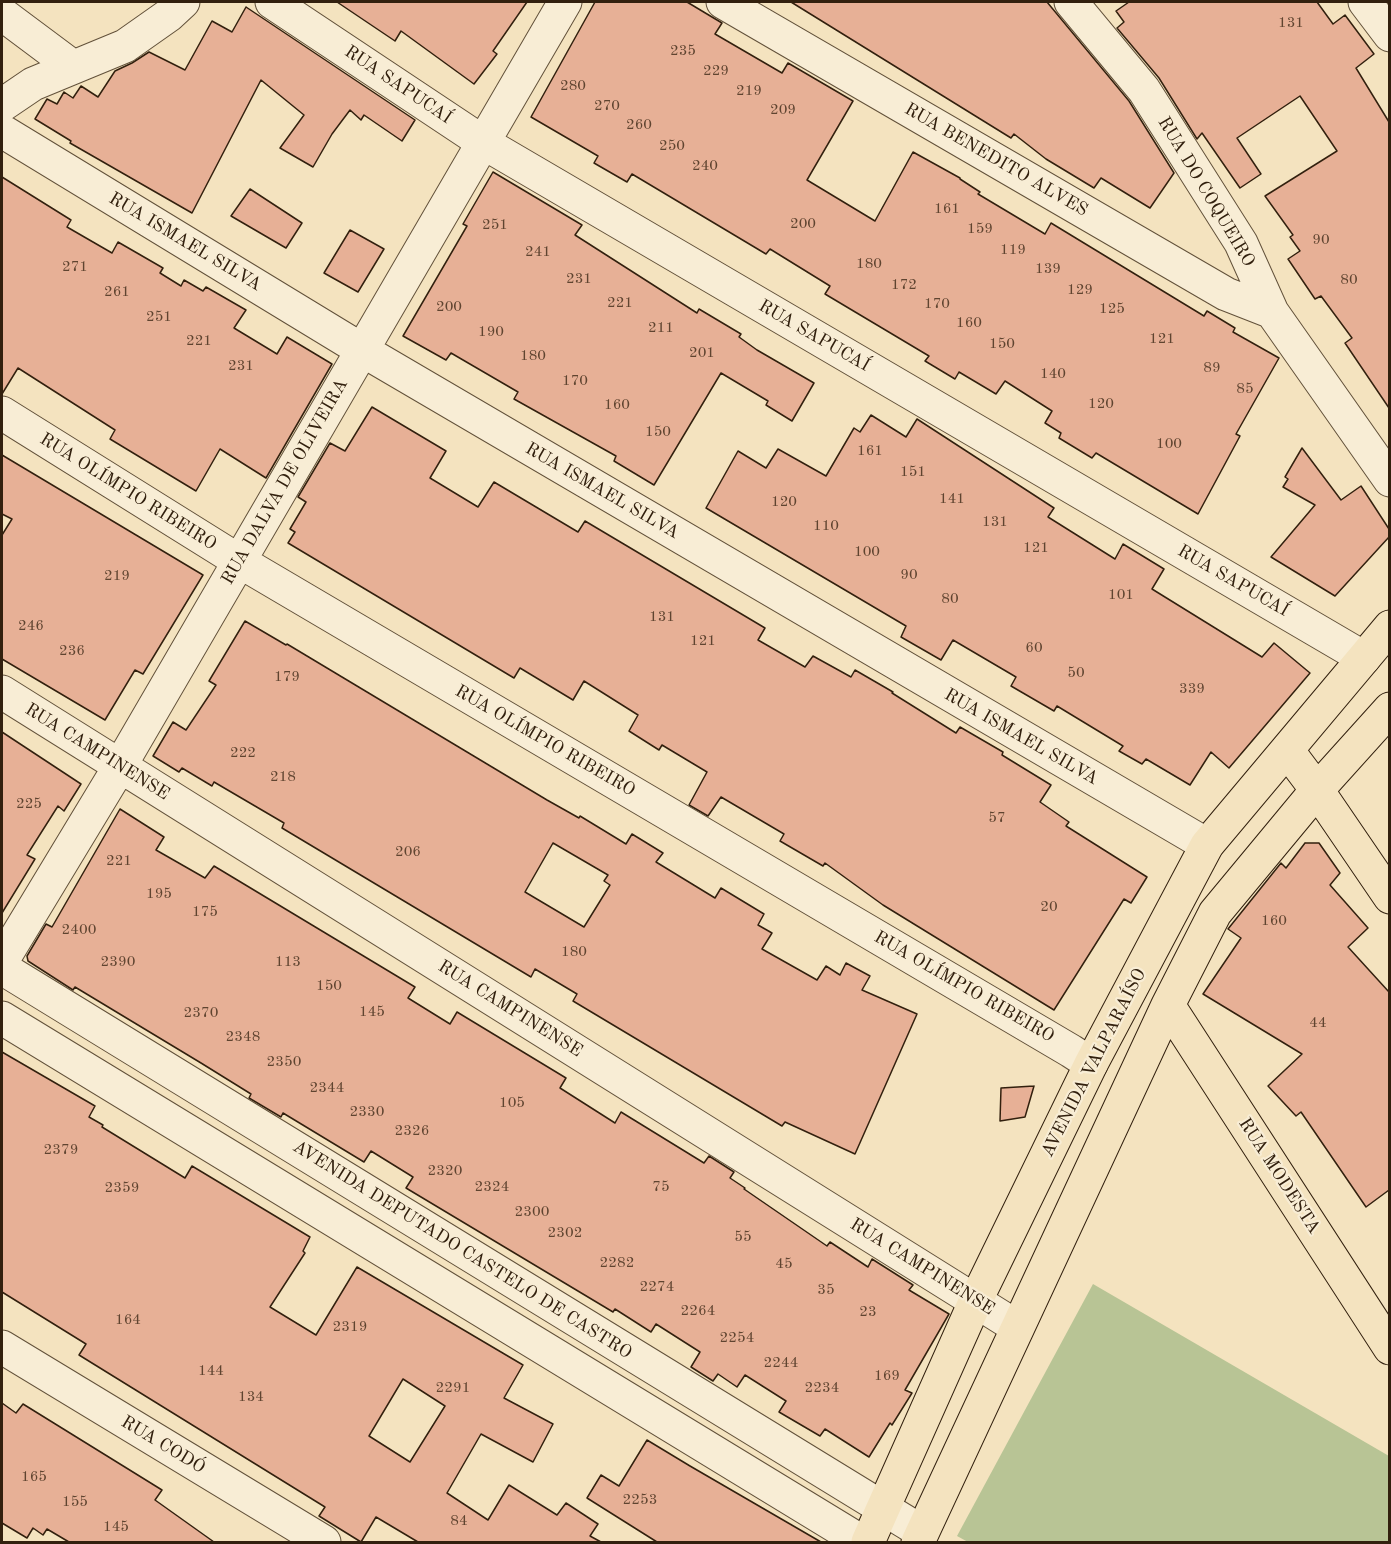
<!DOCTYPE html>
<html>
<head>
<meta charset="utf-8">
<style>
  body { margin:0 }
  #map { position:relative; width:1391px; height:1544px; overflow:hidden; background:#f4e3bf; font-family:"Old Standard TT",serif }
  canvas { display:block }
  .frame { position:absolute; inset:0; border:3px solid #32200e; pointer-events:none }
</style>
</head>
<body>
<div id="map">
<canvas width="1391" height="1544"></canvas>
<div class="frame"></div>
</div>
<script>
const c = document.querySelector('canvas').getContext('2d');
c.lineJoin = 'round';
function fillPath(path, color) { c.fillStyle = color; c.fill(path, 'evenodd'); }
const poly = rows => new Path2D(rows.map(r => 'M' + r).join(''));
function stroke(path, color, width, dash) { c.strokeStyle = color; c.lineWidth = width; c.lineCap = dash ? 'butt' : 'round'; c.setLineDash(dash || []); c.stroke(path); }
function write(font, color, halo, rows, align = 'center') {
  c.font = font + ' "Old Standard TT",serif'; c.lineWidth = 4.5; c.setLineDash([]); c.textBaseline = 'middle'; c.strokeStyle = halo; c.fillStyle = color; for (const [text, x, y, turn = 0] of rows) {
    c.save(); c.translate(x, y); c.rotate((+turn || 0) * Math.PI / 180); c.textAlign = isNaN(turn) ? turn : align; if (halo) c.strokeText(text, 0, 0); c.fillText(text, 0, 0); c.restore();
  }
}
fillPath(poly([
  [1093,1284,1389,1456,1389,1542,968,1542,957,1536]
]), '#b8c495');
const building = poly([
  [337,2,527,2,493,51,497,54,474,84,401,31,395,41,337,2],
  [595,2,687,2,722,23,715,34,782,73,788,63,853,101,807,180,875,221,913,152,960,178,960,179,980,192,978,194,1045,234,1051,223,1204,316,1207,311,1235,328,1233,332,1279,358,1236,434,1240,436,1198,514,1096,453,1092,458,1059,438,1061,433,1045,423,1052,411,1005,381,996,394,959,372,955,379,925,361,929,356,825,294,830,286,770,249,766,254,632,174,627,182,594,163,598,156,531,117,595,2],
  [791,2,1047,2,1129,101,1174,173,1150,208,1101,178,1094,188,1046,159,1014,134,1011,138,791,2],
  [1129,2,1317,2,1333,24,1345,15,1374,54,1356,68,1389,122,1389,408,1345,343,1352,338,1321,296,1315,299,1288,259,1300,251,1290,237,1293,235,1265,196,1337,151,1300,96,1237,138,1261,174,1240,188,1202,133,1197,139,1159,78,1117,28,1124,22,1116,11,1129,2],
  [246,7,415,120,402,141,364,115,361,120,350,110,332,134,313,167,280,148,304,115,261,80,192,213,70,143,71,141,35,119,47,99,57,104,64,92,73,98,81,86,98,97,115,71,132,63,149,52,185,70,212,21,232,32,246,7],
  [493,172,582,225,575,235,697,313,699,309,741,334,739,337,757,350,814,383,792,421,766,405,768,401,721,373,654,485,614,461,616,456,514,399,518,392,451,353,446,360,403,336,467,226,463,224,493,172],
  [2,177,71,220,67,227,112,253,118,242,163,268,160,273,181,286,184,280,203,291,206,287,246,310,234,328,277,354,287,337,332,364,266,478,220,449,196,491,110,439,115,430,18,368,2,394,2,177],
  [250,189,302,223,286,248,231,216,250,189],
  [350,230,384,249,358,292,324,273,350,230],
  [372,407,446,451,430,478,478,507,494,482,578,532,585,521,765,628,758,640,805,667,813,656,851,677,855,670,893,692,892,693,956,733,960,727,1003,752,1002,755,1051,785,1040,802,1069,822,1066,826,1147,877,1131,903,1124,899,1054,1010,883,905,825,863,823,866,780,841,784,834,721,797,708,816,689,805,707,772,662,745,659,750,629,731,638,715,584,681,573,700,520,668,514,678,288,543,295,532,290,529,306,502,298,497,330,443,345,451,372,407],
  [871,415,906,437,917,419,1054,508,1048,517,1115,559,1123,544,1164,569,1152,589,1262,657,1274,643,1310,673,1229,768,1211,752,1190,785,1146,759,1142,764,1119,751,1123,746,1057,706,1054,711,1011,686,1016,677,953,640,941,660,901,637,906,626,706,508,738,451,766,468,778,449,826,476,854,428,860,432,871,415],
  [1302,448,1341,500,1361,486,1389,529,1389,537,1335,596,1271,557,1315,505,1283,487,1288,479,1285,477,1302,448],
  [2,455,203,575,143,674,135,670,105,720,2,659,2,535,12,519,2,514,2,455],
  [245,621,286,645,287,644,547,800,579,818,580,816,626,844,632,834,663,853,656,862,715,898,721,888,764,914,758,925,772,933,762,949,817,980,826,966,840,975,846,963,870,976,862,990,917,1014,855,1154,785,1122,782,1126,573,1001,577,994,535,969,531,977,282,828,284,823,214,782,212,786,182,768,179,772,153,756,173,722,186,730,216,685,209,681,245,621],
  [553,843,608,875,604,881,610,885,584,927,525,892,553,843],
  [2,732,81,784,64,811,58,806,27,855,35,859,2,913,2,732],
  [120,809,164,837,156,850,205,878,214,866,415,987,408,998,450,1024,457,1012,566,1078,560,1088,615,1123,621,1112,704,1163,709,1156,734,1172,730,1178,745,1188,744,1189,827,1246,830,1242,868,1267,872,1259,913,1285,909,1290,949,1314,905,1390,912,1393,892,1425,890,1423,869,1457,825,1429,820,1436,779,1412,786,1401,745,1375,737,1387,718,1374,713,1381,691,1367,700,1352,656,1324,651,1332,615,1309,613,1312,406,1188,413,1177,371,1151,364,1162,283,1113,281,1117,249,1098,251,1094,201,1063,75,987,73,990,28,961,27,956,46,924,52,927,120,809],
  [1305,843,1319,843,1340,873,1330,885,1368,928,1348,947,1389,992,1389,1190,1366,1207,1301,1112,1296,1116,1268,1086,1302,1054,1203,994,1241,938,1228,929,1281,863,1286,868,1305,843],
  [2,1052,95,1106,89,1117,103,1125,102,1127,185,1178,192,1166,310,1237,303,1251,305,1253,270,1307,316,1335,357,1267,523,1365,504,1398,553,1424,533,1462,481,1434,447,1493,488,1520,509,1485,557,1515,566,1503,598,1524,590,1536,601,1542,418,1542,376,1517,361,1542,319,1516,325,1507,79,1355,86,1344,2,1292,2,1052],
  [403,1379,445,1406,410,1462,369,1436,403,1379],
  [1034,1086,1025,1117,1000,1121,1001,1088,1034,1086],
  [2,1403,16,1413,23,1404,162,1490,155,1500,214,1542,69,1542,47,1529,43,1535,33,1528,27,1538,2,1523,2,1403],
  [647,1440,690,1466,821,1542,657,1542,587,1498,601,1475,619,1486,647,1440]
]);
fillPath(building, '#e7b096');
stroke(building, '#32200e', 1.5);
const minor = poly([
  [272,2,484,143,1364,658],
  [723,2,1226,294,1272,312],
  [1071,2,1144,90,1241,243,1272,312,1390,480],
  [1365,2,1390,35],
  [2,14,73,67],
  [2,105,33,84,125,46,169,15,183,2],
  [2,131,362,350,1207,845],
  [2,413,239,561,1071,1051,1091,1064],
  [2,692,1017,1327],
  [2,961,120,766,565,2],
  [2,968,922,1532],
  [2,1018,862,1542],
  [2,1347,324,1542]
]);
const major = poly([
  [1287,750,1317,790,1390,897],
  [1168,1005,1390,1348],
  [868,1542,976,1300,1091,1064,1207,845,1390,627],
  [918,1542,1168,1005,1215,913,1317,790,1390,709]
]);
stroke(minor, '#62513a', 35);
stroke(major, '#32200e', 35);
stroke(minor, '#f8edd5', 33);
stroke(major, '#f4e3bf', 33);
write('15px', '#5f4430', null, [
  ["131",1291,23],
  ["235",683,51],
  ["229",716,71],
  ["280",573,86],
  ["219",749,91],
  ["270",607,106],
  ["209",783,110],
  ["260",639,125],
  ["250",672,146],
  ["240",705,166],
  ["161",947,209],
  ["200",803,224],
  ["251",495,225],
  ["159",980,229],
  ["90",1321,240],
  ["119",1013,250],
  ["241",538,252],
  ["180",869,264],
  ["271",75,267],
  ["139",1048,269],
  ["231",579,279],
  ["80",1349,280],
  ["172",904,285],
  ["129",1080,290],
  ["261",117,292],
  ["221",620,303],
  ["170",937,304],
  ["200",449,307],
  ["125",1112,309],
  ["251",159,317],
  ["160",969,323],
  ["211",661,328],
  ["190",491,332],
  ["121",1162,339],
  ["221",199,341],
  ["150",1002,344],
  ["201",702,353],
  ["180",533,356],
  ["231",241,366],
  ["89",1212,368],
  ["140",1053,374],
  ["170",575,381],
  ["85",1245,389],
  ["120",1101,404],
  ["160",617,405],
  ["150",658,432],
  ["100",1169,444],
  ["161",870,451],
  ["151",913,472],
  ["141",952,499],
  ["120",784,502],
  ["131",995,522],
  ["110",826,526],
  ["121",1036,548],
  ["100",867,552],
  ["90",909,575],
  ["219",117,576],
  ["101",1121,595],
  ["80",950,599],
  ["131",662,617],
  ["246",31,626],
  ["121",703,641],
  ["60",1034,648],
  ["236",72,651],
  ["50",1076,673],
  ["179",287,677],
  ["339",1192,689],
  ["222",243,753],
  ["218",283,777],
  ["225",29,804],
  ["57",997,818],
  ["206",408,852],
  ["221",119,861],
  ["195",159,894],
  ["20",1049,907],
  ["175",205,912],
  ["160",1274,921],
  ["2400",79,930],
  ["180",574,952],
  ["2390",118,962],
  ["113",288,962],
  ["150",329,986],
  ["145",372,1012],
  ["2370",201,1013],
  ["44",1318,1023],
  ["2348",243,1037],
  ["2350",284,1062],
  ["2344",327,1088],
  ["105",512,1103],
  ["2330",367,1112],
  ["2326",412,1131],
  ["2379",61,1150],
  ["2320",445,1171],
  ["2324",492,1187],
  ["75",661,1187],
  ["2359",122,1188],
  ["2300",532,1212],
  ["2302",565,1233],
  ["55",743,1237],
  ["2282",617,1263],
  ["45",784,1264],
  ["2274",657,1287],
  ["35",826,1290],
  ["2264",698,1311],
  ["23",868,1312],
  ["164",128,1320],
  ["2319",350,1327],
  ["2254",737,1338],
  ["2244",781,1363],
  ["144",211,1371],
  ["169",887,1376],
  ["2291",453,1388],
  ["2234",822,1388],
  ["134",251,1397],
  ["165",34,1477],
  ["2253",640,1500],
  ["155",75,1502],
  ["84",459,1521],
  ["145",116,1527]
]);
write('18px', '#32200e', '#f8edd5', [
  ["RUA SAPUCAÍ",398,85,34],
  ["RUA BENEDITO ALVES",996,160,30],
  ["RUA DO COQUEIRO",1206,192,59],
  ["RUA ISMAEL SILVA",185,242,31],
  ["RUA SAPUCAÍ",814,336,30],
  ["RUA DALVA DE OLIVEIRA",285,482,-60],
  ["RUA ISMAEL SILVA",602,491,30],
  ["RUA OLÍMPIO RIBEIRO",128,492,32],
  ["RUA SAPUCAÍ",1233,581,30],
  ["RUA ISMAEL SILVA",1021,737,30],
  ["RUA OLÍMPIO RIBEIRO",545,741,30],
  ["RUA CAMPINENSE",97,752,32],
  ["RUA OLÍMPIO RIBEIRO",964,987,30],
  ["RUA CAMPINENSE",510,1009,32],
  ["AVENIDA VALPARAÍSO",1094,1063,-63],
  ["RUA MODESTA",1279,1176,57],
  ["AVENIDA DEPUTADO CASTELO DE CASTRO",462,1250,32],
  ["RUA CAMPINENSE",922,1267,32],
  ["RUA CODÓ",163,1445,31]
]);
</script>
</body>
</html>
